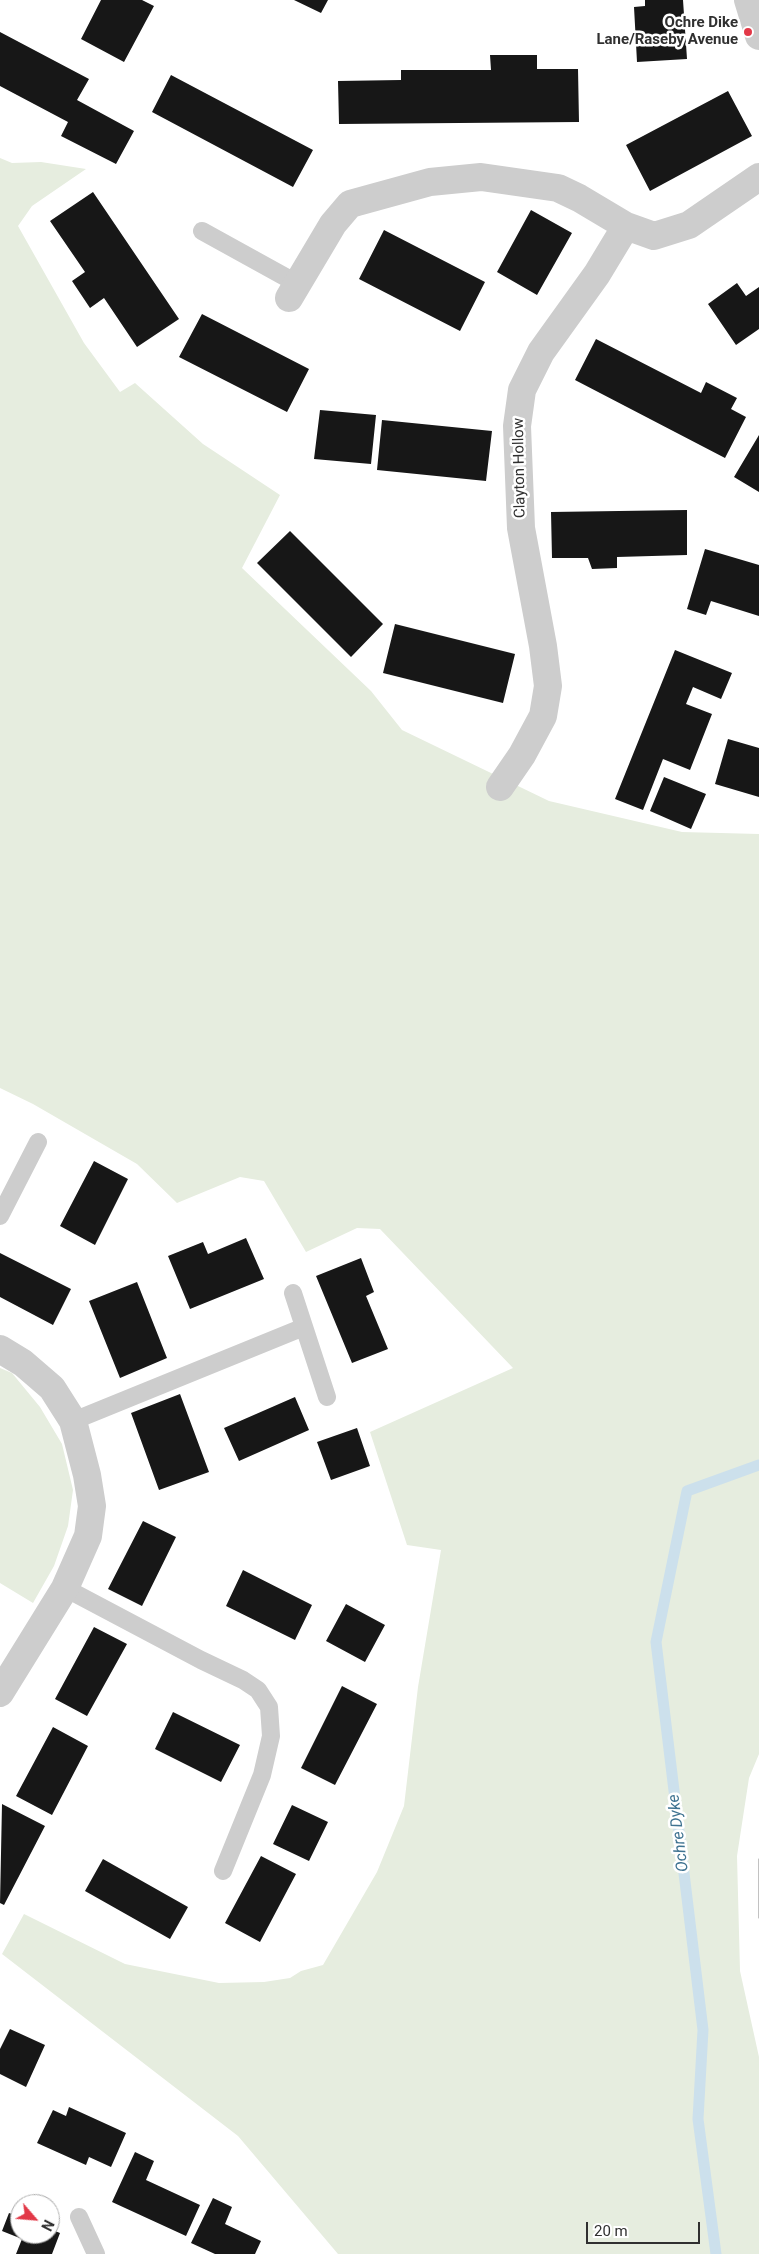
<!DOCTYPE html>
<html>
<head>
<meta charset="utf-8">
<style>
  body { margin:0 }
  #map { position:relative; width:759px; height:2254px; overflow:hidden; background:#fff; font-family:Roboto,sans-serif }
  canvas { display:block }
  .north { position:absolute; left:10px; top:2194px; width:50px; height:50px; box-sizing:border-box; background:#fff; border:1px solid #acacac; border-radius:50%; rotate:117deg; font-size:14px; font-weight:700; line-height:20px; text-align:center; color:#303030 }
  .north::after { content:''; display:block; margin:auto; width:18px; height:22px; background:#e23847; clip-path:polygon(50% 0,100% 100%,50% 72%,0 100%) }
  .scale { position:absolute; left:586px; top:2222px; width:114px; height:22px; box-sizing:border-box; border:2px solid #303030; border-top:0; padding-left:6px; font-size:15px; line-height:18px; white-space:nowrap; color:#303030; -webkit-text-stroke:4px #fff; paint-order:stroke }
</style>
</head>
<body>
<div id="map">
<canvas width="759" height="2254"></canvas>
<div class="north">N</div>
<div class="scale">20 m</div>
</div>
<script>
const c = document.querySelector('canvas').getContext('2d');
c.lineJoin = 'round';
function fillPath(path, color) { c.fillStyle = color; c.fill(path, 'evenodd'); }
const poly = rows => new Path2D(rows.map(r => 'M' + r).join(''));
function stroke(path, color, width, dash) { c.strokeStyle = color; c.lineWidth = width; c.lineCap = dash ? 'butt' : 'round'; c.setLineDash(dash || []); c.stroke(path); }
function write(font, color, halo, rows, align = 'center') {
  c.font = font + ' Roboto,sans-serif'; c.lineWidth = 5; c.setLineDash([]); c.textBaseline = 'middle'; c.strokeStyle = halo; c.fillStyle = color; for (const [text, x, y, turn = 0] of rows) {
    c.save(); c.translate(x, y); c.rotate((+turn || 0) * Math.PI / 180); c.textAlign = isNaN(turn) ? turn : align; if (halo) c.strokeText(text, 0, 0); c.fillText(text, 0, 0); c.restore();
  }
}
fillPath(poly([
  [0,158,12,163,41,162,86,169,32,206,18,226,84,343,120,392,135,383,203,444,280,495,242,568,371,691,402,730,549,801,682,832,759,834,759,1754,749,1778,737,1856,740,1971,759,2057,759,2254,338,2254,238,2136,2,1954,24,1914,125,1964,219,1983,264,1982,290,1978,301,1971,323,1965,377,1872,404,1806,418,1687,441,1550,407,1545,370,1432,513,1368,380,1229,357,1228,306,1252,264,1181,240,1177,177,1203,137,1164,33,1104,0,1088],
  [0,1368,12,1373,40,1407,62,1444,73,1490,68,1526,54,1566,33,1603,0,1583]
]), '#e6eddf');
stroke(poly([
  [716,2254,698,2119,703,2030,656,1642,687,1491,759,1465]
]), '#cce0ec', 11);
fillPath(poly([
  [101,0,142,0,154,6,124,62,81,39],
  [294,0,328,0,321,13],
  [645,0,683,0,687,59,637,62,634,7,645,6],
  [0,32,89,79,77,100,134,131,116,164,61,136,68,122,0,86],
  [490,55,537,55,537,69,578,69,579,122,339,124,338,81,401,80,401,70,491,70],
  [171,75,313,150,293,187,152,112],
  [728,91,752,136,650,191,626,145],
  [93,192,179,319,137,347,104,298,90,308,72,281,85,272,50,221],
  [531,210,572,233,537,295,497,272],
  [384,230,485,282,460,331,359,279],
  [737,283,746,296,759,287,759,329,736,345,708,304],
  [202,314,309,369,287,412,179,357],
  [596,339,701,393,706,382,737,398,731,409,746,417,725,458,575,380],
  [320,410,376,415,371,464,314,459],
  [382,420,492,431,486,481,377,470],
  [759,435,759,492,734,477],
  [687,510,687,555,617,557,617,568,592,569,588,558,552,558,551,512],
  [290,531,383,624,351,657,257,563],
  [705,549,759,565,759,616,711,601,706,615,687,609],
  [395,624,515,654,503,703,383,673],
  [675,650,732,673,721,699,693,687,686,704,712,714,690,770,663,759,643,810,615,799],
  [728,739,759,748,759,797,715,784],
  [664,777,706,794,691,829,650,811],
  [94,1161,128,1179,95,1245,60,1226],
  [246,1238,264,1279,190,1309,168,1256,203,1242,208,1254],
  [0,1253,71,1289,53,1325,0,1297],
  [361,1258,374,1292,366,1296,388,1349,352,1363,316,1276],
  [137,1282,167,1358,120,1378,89,1301],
  [180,1394,209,1472,159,1490,131,1413],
  [295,1397,309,1430,239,1461,224,1428],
  [357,1428,370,1466,331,1480,317,1442],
  [143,1521,176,1537,142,1606,108,1589],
  [243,1570,312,1605,295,1640,226,1606],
  [346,1604,385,1625,365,1662,326,1641],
  [94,1627,127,1644,87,1716,55,1699],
  [342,1686,377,1704,335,1785,301,1768],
  [173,1712,240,1745,221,1782,155,1749],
  [53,1727,88,1746,52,1815,16,1796],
  [2,1804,45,1826,4,1905,0,1903],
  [292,1805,328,1822,309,1861,273,1844],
  [261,1856,296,1874,260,1942,225,1923],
  [103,1859,188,1907,170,1939,85,1891],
  [10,2029,45,2045,26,2087,0,2074,0,2049],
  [69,2107,126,2133,111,2167,89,2157,86,2165,37,2143,53,2110,66,2116],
  [135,2152,154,2161,146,2180,200,2205,186,2236,112,2202],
  [213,2198,232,2207,225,2224,261,2241,255,2254,215,2254,191,2243],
  [9,2213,20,2217,20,2234,50,2234,50,2229,60,2233,52,2254,16,2254,22,2239,2,2231]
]), '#171717');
stroke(poly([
  [202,231,298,284],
  [0,1216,38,1142],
  [293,1293,327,1397],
  [73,1421,304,1327],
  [65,1588,201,1660,243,1680,258,1690,269,1707,271,1736,262,1775,223,1871],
  [79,2217,96,2254]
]), '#cdcdcd', 18);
stroke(poly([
  [748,0,759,36],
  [289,298,333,224,350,204,430,182,481,177,558,188,579,198,626,226,654,236,689,225,759,177],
  [500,787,522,755,543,716,548,686,543,646,521,528,517,426,522,390,541,352,597,274,626,226],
  [0,1349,23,1363,52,1388,73,1421,87,1475,92,1506,88,1536,65,1588,0,1693]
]), '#cdcdcd', 28);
stroke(poly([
  [759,1859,759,1918]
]), '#858585', 1);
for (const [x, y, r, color] of [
  [748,32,5,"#e23847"]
]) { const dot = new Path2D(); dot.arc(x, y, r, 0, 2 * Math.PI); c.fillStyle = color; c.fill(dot); stroke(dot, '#fff', 2); }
write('bold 15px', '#303030', '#fff', [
  ["Ochre Dike",738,23],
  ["Lane/Raseby Avenue",738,40]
], 'right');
write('15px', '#303030', '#fff', [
  ["Clayton Hollow",520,468,-91]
]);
write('italic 16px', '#3f7391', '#fff', [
  ["Ochre Dyke",679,1833,-97]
]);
</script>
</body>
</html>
